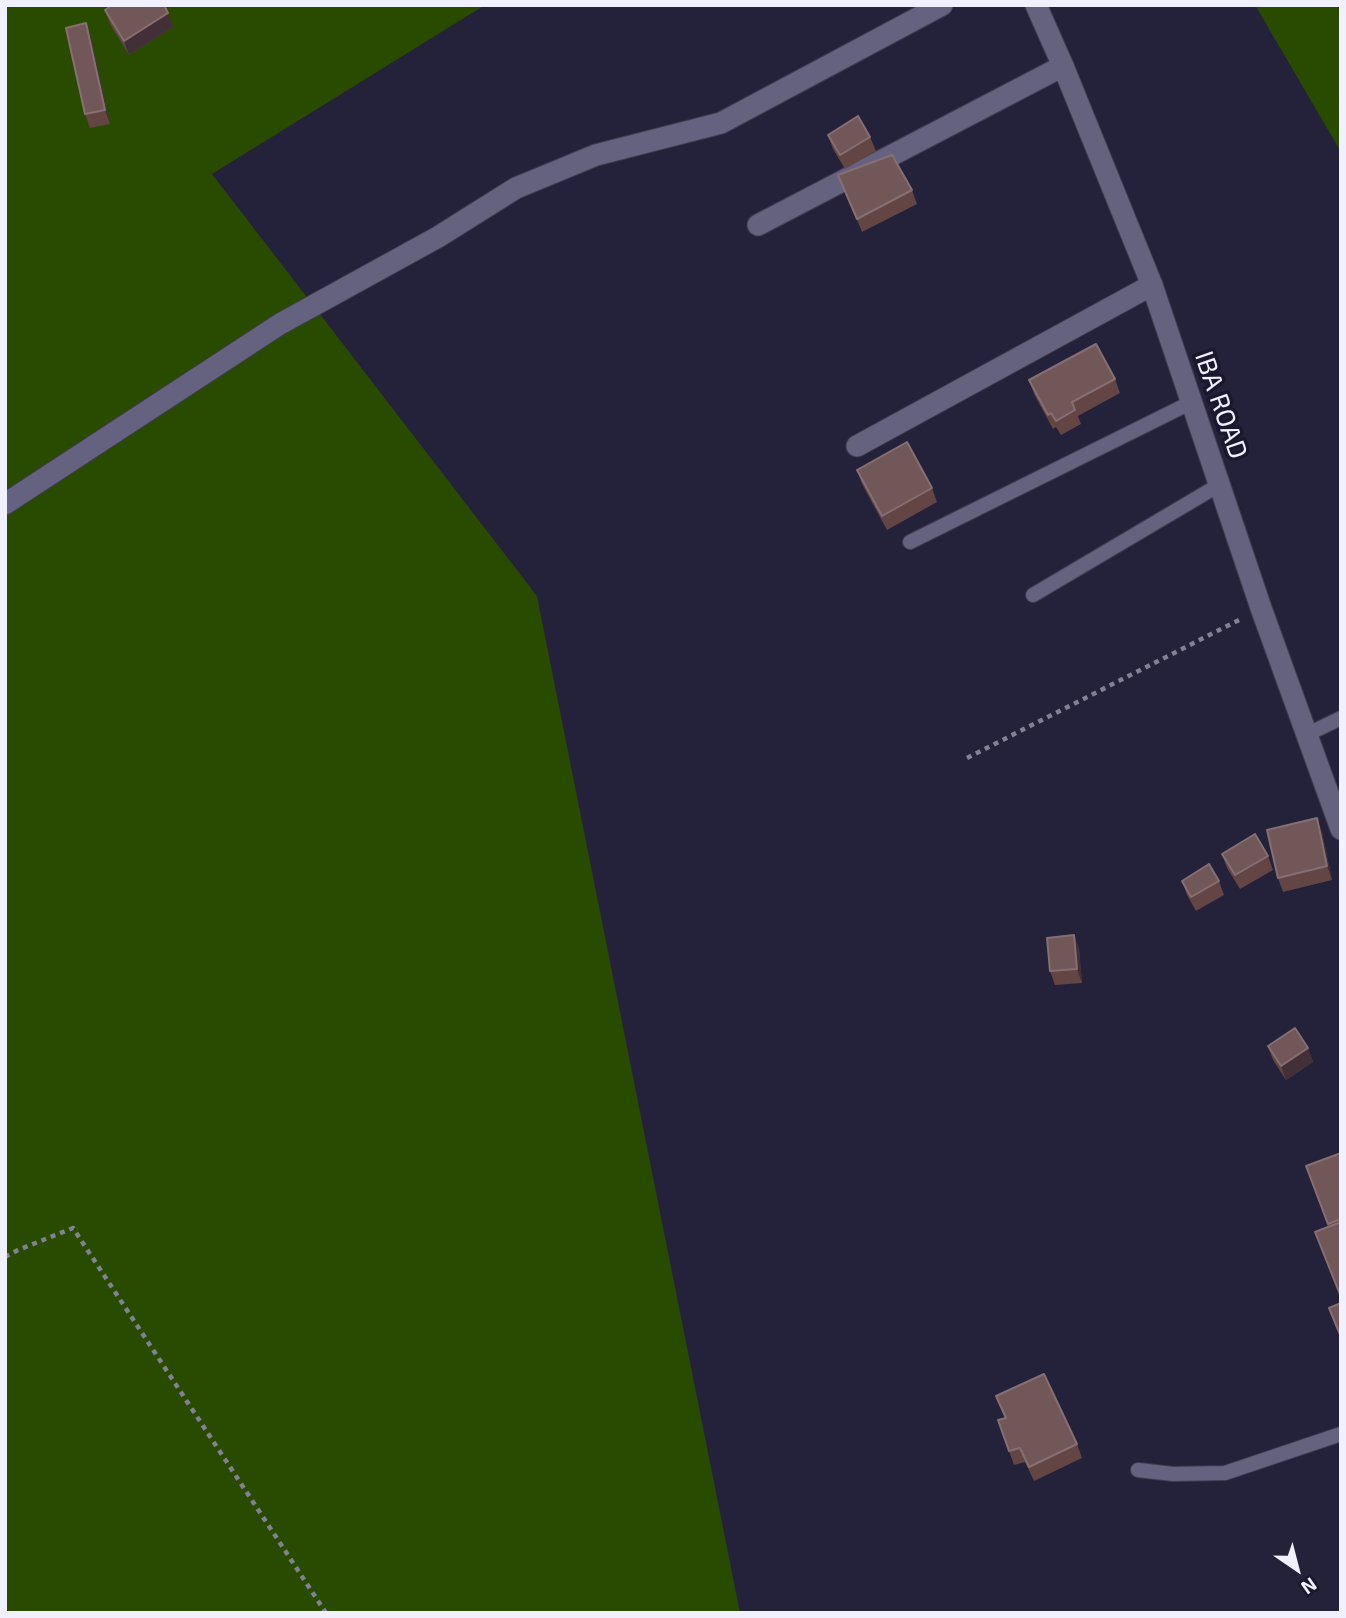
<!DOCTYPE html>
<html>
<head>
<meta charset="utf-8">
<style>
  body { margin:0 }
  #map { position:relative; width:1346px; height:1618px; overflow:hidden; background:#24213a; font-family:"Exo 2",sans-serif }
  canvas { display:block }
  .frame { position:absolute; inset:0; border:7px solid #f1f0fe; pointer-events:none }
  .north { position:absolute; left:1262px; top:1534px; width:70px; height:70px; -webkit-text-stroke:5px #1b172f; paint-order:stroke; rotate:145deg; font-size:19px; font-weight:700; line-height:28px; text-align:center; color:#f1f0fe }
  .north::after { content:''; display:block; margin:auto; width:24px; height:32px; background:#f1f0fe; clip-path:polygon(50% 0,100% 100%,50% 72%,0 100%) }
</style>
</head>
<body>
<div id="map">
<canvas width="1346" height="1618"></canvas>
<div class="frame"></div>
<div class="north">N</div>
</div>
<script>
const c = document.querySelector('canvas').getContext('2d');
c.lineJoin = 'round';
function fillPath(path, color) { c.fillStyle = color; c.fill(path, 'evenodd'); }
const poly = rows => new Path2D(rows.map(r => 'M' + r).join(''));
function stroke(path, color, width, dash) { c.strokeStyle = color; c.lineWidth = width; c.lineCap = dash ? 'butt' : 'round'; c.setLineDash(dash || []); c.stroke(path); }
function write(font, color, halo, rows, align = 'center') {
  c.font = font + ' "Exo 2",sans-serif'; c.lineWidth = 7; c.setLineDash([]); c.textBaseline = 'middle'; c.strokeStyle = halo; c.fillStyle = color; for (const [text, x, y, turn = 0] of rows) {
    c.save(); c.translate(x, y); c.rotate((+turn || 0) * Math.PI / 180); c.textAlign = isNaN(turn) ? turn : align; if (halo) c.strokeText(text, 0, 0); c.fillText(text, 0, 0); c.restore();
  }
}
fillPath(poly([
  [5,5,485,5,212,174,537,596,740,1613,5,1613],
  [1255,5,1341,5,1341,152]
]), '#294b00');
const service = poly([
  [910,542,1190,403],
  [1033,595,1219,485],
  [1306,735,1341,718],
  [1138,1470,1173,1474,1225,1473,1341,1434]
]);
const minor = poly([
  [758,225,1063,66],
  [857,446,1152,285],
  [5,504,280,324,438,237,516,188,596,155,721,123,942,5]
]);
const tertiary = poly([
  [1036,5,1063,66,1152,285,1261,608,1341,829]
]);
stroke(service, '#403d51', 16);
stroke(minor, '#403d51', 23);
stroke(tertiary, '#403d51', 23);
stroke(poly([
  [967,758,1239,620],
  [5,1257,18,1250,73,1228,326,1613]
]), '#828093', 4.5, [5, 5]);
stroke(service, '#656280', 14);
stroke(minor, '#656280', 21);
stroke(tertiary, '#656280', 21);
fillPath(poly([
  [105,10,173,27,129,55,110,24],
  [86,23,91,37,110,124,90,128,85,114],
  [828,135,870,137,876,151,845,169,833,149],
  [838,175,912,190,917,204,862,232],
  [1115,379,1120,393,1078,416,1081,424,1061,435,1056,427,1053,429,1034,394,1029,380],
  [857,470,932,488,937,502,887,530,862,484],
  [1322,832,1332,880,1283,892,1278,878],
  [1222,854,1268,856,1273,870,1240,889,1227,868],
  [1182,881,1219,881,1224,895,1196,911,1187,895],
  [1074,935,1079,949,1082,983,1055,985,1050,971],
  [1268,1046,1308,1048,1313,1062,1286,1080,1273,1060],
  [1341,1153,1341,1298,1328,1227,1306,1166],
  [996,1396,1077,1444,1082,1458,1034,1481,1025,1462,1014,1465,998,1420,1005,1418]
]), '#634544');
fillPath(poly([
  [168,13,173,27,129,55,124,41],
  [86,23,91,37,110,124,105,110],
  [1317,818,1322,832,1332,880,1327,866],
  [1074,935,1079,949,1082,983,1077,969],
  [1308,1048,1313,1062,1286,1080,1281,1066]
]), '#432f38');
const building = poly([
  [112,5,164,5,168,13,124,41,105,10,112,5],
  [86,23,105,110,85,114,66,28,86,23],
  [858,116,870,137,840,155,828,135,858,116],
  [892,155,912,190,857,219,838,175,892,155],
  [1096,344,1115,379,1072,402,1075,410,1056,421,1051,413,1048,415,1029,380,1096,344],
  [907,442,932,488,882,516,857,470,907,442],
  [1317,818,1327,866,1278,878,1267,830,1317,818],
  [1255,834,1268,856,1235,875,1222,854,1255,834],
  [1209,864,1219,881,1191,897,1182,881,1209,864],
  [1074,935,1077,969,1050,971,1047,938,1074,935],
  [1295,1028,1308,1048,1281,1066,1268,1046,1295,1028],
  [1341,1153,1341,1219,1328,1224,1306,1166,1341,1153],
  [1341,1222,1341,1297,1315,1232,1341,1222],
  [1341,1303,1341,1337,1329,1308,1341,1303],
  [1044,1374,1077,1444,1029,1467,1020,1448,1009,1451,998,1420,1006,1418,996,1396,1044,1374]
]);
fillPath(building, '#725758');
stroke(building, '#866f72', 2);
write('26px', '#f1f0fe', '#1b172f', [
  ["IBA ROAD",1221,405,71]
]);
</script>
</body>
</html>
